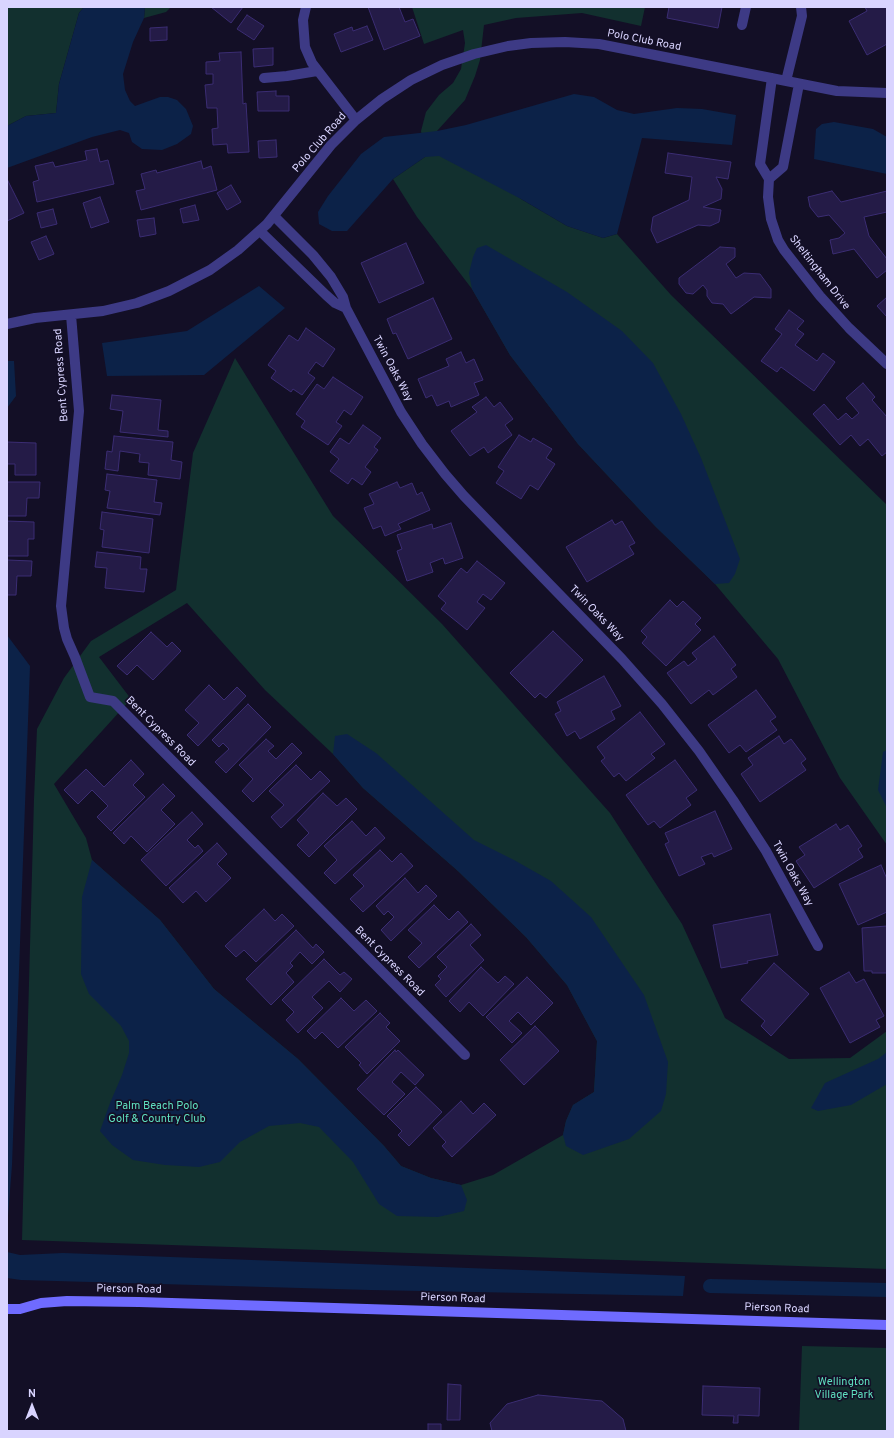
<!DOCTYPE html>
<html>
<head>
<meta charset="utf-8">
<style>
  body { margin:0 }
  #map { position:relative; width:894px; height:1438px; overflow:hidden; background:#130f26; font-family:Overpass,sans-serif }
  canvas { display:block }
  .frame { position:absolute; inset:0; border:8px solid #d9d4ff; pointer-events:none }
  .north { position:absolute; left:12px; top:1386px; width:40px; height:40px; -webkit-text-stroke:3px #130f26; paint-order:stroke; rotate:0deg; font-size:11px; font-weight:700; line-height:16px; text-align:center; color:#d9d4ff }
  .north::after { content:''; display:block; margin:auto; width:14px; height:18px; background:#d9d4ff; clip-path:polygon(50% 0,100% 100%,50% 72%,0 100%) }
</style>
</head>
<body>
<div id="map">
<canvas width="894" height="1438"></canvas>
<div class="frame"></div>
<div class="north">N</div>
</div>
<script>
const c = document.querySelector('canvas').getContext('2d');
c.lineJoin = 'round';
function fillPath(path, color) { c.fillStyle = color; c.fill(path, 'evenodd'); }
const poly = rows => new Path2D(rows.map(r => 'M' + r).join(''));
function stroke(path, color, width, dash) { c.strokeStyle = color; c.lineWidth = width; c.lineCap = dash ? 'butt' : 'round'; c.setLineDash(dash || []); c.stroke(path); }
function write(font, color, halo, rows, align = 'center') {
  c.font = font + ' Overpass,sans-serif'; c.lineWidth = 3.5; c.setLineDash([]); c.textBaseline = 'middle'; c.strokeStyle = halo; c.fillStyle = color; for (const [text, x, y, turn = 0] of rows) {
    c.save(); c.translate(x, y); c.rotate((+turn || 0) * Math.PI / 180); c.textAlign = isNaN(turn) ? turn : align; if (halo) c.strokeText(text, 0, 0); c.fillText(text, 0, 0); c.restore();
  }
}
fillPath(poly([
  [7,7,84,7,79,13,59,84,56,113,26,116,7,126],
  [145,7,171,7,166,12,144,18],
  [412,7,645,7,641,26,582,13,516,18,484,25,480,60,475,76,465,100,437,131,521,199,567,226,603,238,617,234,671,295,887,505,887,845,840,778,778,659,715,584,656,527,578,444,510,355,472,289,417,217,393,179,425,157,421,131,426,112,439,95,453,83,461,69,465,43,463,30,424,44],
  [235,358,333,516,442,624,610,813,682,924,725,1018,789,1059,850,1058,887,1031,887,1269,22,1240,34,799,37,729,64,678,91,641,176,590,193,453],
  [187,603,265,690,333,754,363,788,458,871,526,937,567,985,597,1041,594,1092,573,1105,566,1121,563,1135,493,1175,461,1185,431,1178,401,1166,384,1146,298,1059,214,989,160,920,92,860,86,838,54,784,131,699,99,657],
  [802,1346,887,1348,887,1431,799,1431]
]), '#12302f');
fillPath(poly([
  [84,7,145,7,144,18,133,42,123,74,125,90,130,101,135,106,160,97,168,97,177,100,186,109,193,126,191,134,177,144,162,150,142,149,132,142,129,133,120,130,92,137,7,168,7,126,26,116,56,113,59,84,79,13],
  [574,94,594,97,617,110,634,114,677,108,702,109,736,115,732,145,642,138,617,234,603,238,567,226,521,199,439,156,425,157,393,179,347,231,332,231,319,224,318,212,328,196,361,154,384,137,437,131,466,125],
  [834,122,873,129,887,137,887,174,814,159,816,129,822,124],
  [486,245,567,292,622,331,653,363,681,414,701,458,740,559,735,574,729,583,715,584,656,527,578,444,510,355,472,289,469,273,473,257,477,248],
  [259,286,285,308,204,375,107,376,102,343,187,331],
  [7,361,14,361,16,396,7,408],
  [7,635,30,666,12,1165,7,1229],
  [347,734,376,753,474,840,514,860,551,881,591,917,644,995,668,1062,666,1094,661,1111,629,1139,583,1155,566,1146,563,1135,566,1121,573,1105,594,1092,597,1041,567,985,526,937,458,871,363,788,333,754,335,736],
  [887,750,887,808,878,790,883,752],
  [92,860,160,920,214,989,298,1059,384,1146,401,1166,431,1178,461,1185,467,1200,464,1211,438,1217,397,1216,379,1204,353,1162,319,1127,300,1123,269,1126,240,1142,220,1162,199,1167,165,1165,133,1160,112,1145,100,1131,110,1103,122,1075,129,1053,129,1041,121,1026,89,994,81,974,82,897],
  [887,1052,887,1084,851,1105,818,1111,811,1108,825,1083,878,1059],
  [7,1252,20,1255,63,1253,685,1276,683,1296,370,1290,21,1280,7,1278]
]), '#0c2248');
stroke(poly([
  [710,1286,887,1290]
]), '#0c2248', 14);
const building = poly([
  [211,7,243,7,231,23,211,7],
  [368,7,399,7,405,22,413,19,420,36,384,50,368,7],
  [669,7,722,7,718,28,667,18,669,7],
  [865,7,887,7,887,44,867,55,849,21,867,11,865,7],
  [247,15,264,26,254,40,237,29,247,15],
  [367,26,373,40,341,52,334,34,352,27,353,31,367,26],
  [167,27,167,40,150,41,150,28,167,27],
  [273,48,273,65,254,67,253,49,273,48],
  [241,52,243,104,246,103,249,152,228,153,227,144,213,145,212,129,218,128,217,108,207,108,205,85,213,84,213,74,206,74,206,62,220,61,219,53,241,52],
  [276,91,276,96,289,96,289,111,258,111,257,92,276,91],
  [276,140,277,157,259,158,258,141,276,140],
  [97,149,100,162,108,160,114,184,37,202,33,182,39,180,35,166,53,162,55,167,87,160,85,151,97,149],
  [668,153,731,162,728,179,716,177,722,189,721,199,703,207,721,210,719,222,710,226,698,225,657,243,651,230,653,217,689,200,692,177,665,173,668,153],
  [201,161,203,169,211,166,217,190,141,210,136,191,145,189,141,174,156,170,157,173,201,161],
  [8,181,24,213,7,221,7,182,8,181],
  [231,185,241,202,227,210,217,193,231,185],
  [832,191,841,202,887,191,887,212,864,217,869,236,887,259,887,270,877,278,854,249,833,254,830,240,839,238,845,233,829,215,818,217,810,207,808,197,832,191],
  [100,197,109,222,91,228,83,203,100,197],
  [195,205,199,220,183,223,180,209,195,205],
  [53,209,57,224,41,228,37,213,53,209],
  [154,218,156,234,140,237,137,220,154,218],
  [46,236,54,254,39,260,31,242,46,236],
  [406,243,424,283,379,303,361,263,406,243],
  [720,247,735,248,735,257,726,264,736,278,744,273,760,274,771,289,771,298,754,297,731,314,723,304,712,303,707,296,707,290,703,285,693,294,686,293,679,284,679,278,720,247],
  [887,297,887,317,877,306,887,297],
  [433,298,452,339,408,359,396,333,393,334,387,319,433,298],
  [789,310,804,321,797,329,804,334,795,345,817,361,823,353,835,362,814,391,781,367,777,372,761,361,782,334,775,329,789,310],
  [306,328,335,349,323,367,316,362,308,373,315,378,302,395,293,389,291,392,271,378,276,371,268,365,289,335,298,341,306,328],
  [461,352,466,363,474,359,483,380,474,383,479,395,451,407,449,401,437,406,432,395,426,398,418,379,449,366,446,359,461,352],
  [333,377,363,397,351,415,344,410,336,422,342,426,328,445,301,427,305,421,296,414,317,384,324,389,333,377],
  [863,383,875,397,872,400,887,417,887,452,882,456,868,439,860,446,851,435,840,445,813,414,824,404,838,420,846,413,852,419,859,413,846,398,863,383],
  [112,395,161,400,158,430,168,431,168,437,120,432,123,411,110,409,112,395],
  [486,397,494,407,500,402,513,419,505,425,512,435,488,453,484,447,470,456,451,431,477,412,472,407,486,397],
  [363,425,381,438,374,447,378,450,365,467,371,472,362,485,352,478,348,484,330,471,339,459,330,452,340,438,349,444,363,425],
  [519,435,531,442,533,438,552,449,546,458,555,464,538,490,530,485,521,499,496,483,504,471,498,467,519,435],
  [114,436,173,442,171,460,182,462,180,479,148,475,149,463,139,462,140,454,120,451,118,471,105,469,107,451,112,452,114,436],
  [7,442,36,443,36,475,15,475,15,464,7,464,7,442],
  [107,474,157,480,154,502,162,503,160,515,107,508,110,491,105,490,107,474],
  [7,482,40,482,39,498,27,498,26,516,7,516,7,482],
  [397,482,400,488,412,483,417,495,422,492,430,510,398,524,401,529,385,536,381,526,373,529,364,508,374,504,369,494,397,482],
  [102,512,153,519,149,553,102,547,104,530,100,529,102,512],
  [612,520,615,525,622,521,635,543,629,546,634,554,587,582,566,547,612,520],
  [7,521,34,522,34,539,28,539,28,556,7,556,7,521],
  [451,523,463,558,445,564,443,558,430,563,433,572,407,581,397,551,402,549,397,535,432,524,433,529,451,523],
  [97,552,141,557,140,569,147,569,144,592,105,588,107,568,95,567,97,552],
  [7,560,32,561,31,576,17,576,16,595,7,595,7,560],
  [477,561,505,583,491,600,483,594,477,602,485,608,467,630,441,609,446,603,438,596,461,568,467,573,477,561],
  [670,600,677,607,683,601,701,618,695,624,701,630,666,666,642,643,647,637,641,631,670,600],
  [553,631,583,660,546,698,540,693,535,698,510,673,553,631],
  [151,632,167,647,172,642,181,651,153,680,137,665,127,675,117,666,151,632],
  [714,636,736,665,731,669,737,677,713,695,709,690,691,704,667,673,684,661,688,666,697,659,692,653,714,636],
  [604,676,621,706,611,711,615,719,580,739,575,731,567,736,555,714,561,711,557,702,604,676],
  [209,685,224,700,237,687,246,696,198,746,187,735,199,723,185,710,209,685],
  [756,690,776,717,770,721,777,730,746,752,740,745,729,753,708,725,756,690],
  [248,704,271,727,226,773,215,762,229,749,223,743,219,747,212,740,248,704],
  [640,712,665,744,651,754,655,758,626,781,619,773,614,777,601,761,605,758,597,747,640,712],
  [779,736,784,744,791,739,806,759,801,763,806,770,760,802,741,774,753,765,748,758,779,736],
  [266,739,274,746,268,751,276,759,292,743,302,753,253,802,242,791,253,779,239,765,266,739],
  [131,760,144,774,133,785,145,797,111,831,97,817,108,806,92,790,78,804,64,790,86,769,104,787,131,760],
  [675,760,697,790,686,798,691,805,660,828,654,821,648,825,626,795,675,760],
  [296,765,311,780,320,771,330,781,281,828,271,817,284,805,269,791,296,765],
  [163,784,175,796,161,810,175,824,147,852,131,836,124,844,113,833,163,784],
  [323,793,337,806,346,798,357,809,309,857,297,845,309,833,297,820,323,793],
  [715,811,732,849,714,857,712,853,701,857,705,864,679,876,665,844,669,842,665,833,715,811],
  [192,812,203,824,187,840,195,848,198,845,203,851,166,886,141,860,192,812],
  [352,821,366,836,375,827,385,838,335,884,324,873,337,860,324,846,352,821],
  [836,824,840,830,848,825,862,846,858,849,863,857,814,888,796,861,805,855,799,847,836,824],
  [217,843,227,854,217,864,231,878,206,902,196,891,183,903,169,888,217,843],
  [380,850,392,862,401,853,413,866,363,912,350,899,364,886,353,875,380,850],
  [881,865,887,879,887,912,858,925,839,884,881,865],
  [405,878,418,893,426,885,437,896,391,941,381,930,394,917,388,911,384,915,376,906,405,878],
  [434,905,449,920,458,911,468,922,419,968,408,957,422,943,408,930,434,905],
  [264,909,275,921,282,914,294,926,256,962,244,950,236,957,225,946,264,909],
  [770,914,778,955,747,961,748,963,721,968,713,925,770,914],
  [471,924,481,935,470,945,484,960,446,997,435,985,441,979,438,976,447,967,437,957,471,924],
  [887,926,887,973,872,973,872,971,864,971,862,928,887,926],
  [296,930,313,948,316,944,324,952,312,964,300,952,290,963,293,966,286,973,294,982,271,1005,246,979,296,930],
  [324,959,340,975,344,972,352,979,340,992,329,981,312,997,323,1008,298,1033,286,1020,294,1012,282,1000,324,959],
  [774,963,809,994,771,1036,761,1026,765,1021,741,1000,774,963],
  [481,967,498,983,505,976,514,984,483,1016,469,1002,460,1012,449,1001,481,967],
  [849,972,856,983,864,979,884,1016,876,1020,880,1027,850,1043,820,988,849,972],
  [527,977,553,1003,531,1025,518,1012,509,1021,522,1033,512,1043,486,1017,527,977],
  [341,998,354,1011,366,1000,377,1011,338,1048,322,1032,315,1039,307,1031,341,998],
  [380,1013,390,1023,386,1027,400,1041,367,1074,359,1065,361,1063,345,1047,380,1013],
  [535,1026,559,1051,524,1085,500,1060,535,1026],
  [395,1050,396,1052,398,1050,424,1075,415,1085,401,1072,392,1082,405,1094,384,1115,357,1089,395,1050],
  [416,1087,442,1112,409,1146,398,1135,402,1131,387,1116,416,1087],
  [461,1101,473,1114,484,1103,496,1115,452,1157,442,1146,446,1142,433,1128,461,1101],
  [448,1384,461,1385,460,1420,447,1420,448,1384],
  [703,1386,760,1388,759,1416,738,1415,738,1423,733,1423,734,1416,702,1415,703,1386],
  [538,1395,602,1401,623,1419,626,1431,492,1431,490,1423,507,1404,538,1395],
  [428,1424,441,1424,441,1431,418,1431,428,1431,428,1424]
]);
fillPath(building, '#241b47');
stroke(building, '#3b2d73', 1);
stroke(poly([
  [306,7,303,20,305,47,312,63,356,120],
  [742,25,746,7],
  [264,78,287,76,317,71],
  [772,78,760,164,769,179,783,167,799,84],
  [786,81,802,16,801,7],
  [769,179,768,197,771,219,778,240,784,250,820,296,849,328,887,364],
  [260,231,326,295,335,303,346,308,343,297,331,277,313,255,274,216],
  [346,308,401,412,422,444,445,474,464,496,622,659,662,704,699,751,733,800,766,851,818,946],
  [71,315,79,411,61,606,64,628,67,639,75,657,90,697,113,701,465,1055],
  [7,324,35,318,103,311,137,303,169,291,210,270,238,250,267,224,331,145,356,120,382,99,411,80,442,65,474,54,508,46,531,43,565,42,599,44,837,91,887,93]
]), '#3d3a85', 10);
stroke(poly([
  [7,1309,20,1309,41,1303,67,1301,139,1302,887,1325]
]), '#6f6bff', 10);
write('11px', '#d9d4ff', '#130f26', [
  ["Polo Club Road",644,41,11],
  ["Polo Club Road",320,143,-49],
  ["Sheltingham Drive",819,273,52],
  ["Twin Oaks Way",392,369,62],
  ["Bent Cypress Road",62,375,-94],
  ["Twin Oaks Way",596,614,46],
  ["Bent Cypress Road",160,732,45],
  ["Twin Oaks Way",792,874,61],
  ["Bent Cypress Road",389,962,45],
  ["Pierson Road",129,1290,1],
  ["Pierson Road",453,1299,2],
  ["Pierson Road",777,1309,2]
]);
write('11px', '#5fe0c0', '#130f26', [
  ["Palm Beach Polo",157,1107],
  ["Golf & Country Club",157,1120],
  ["Wellington",844,1383],
  ["Village Park",844,1396]
]);
</script>
</body>
</html>
